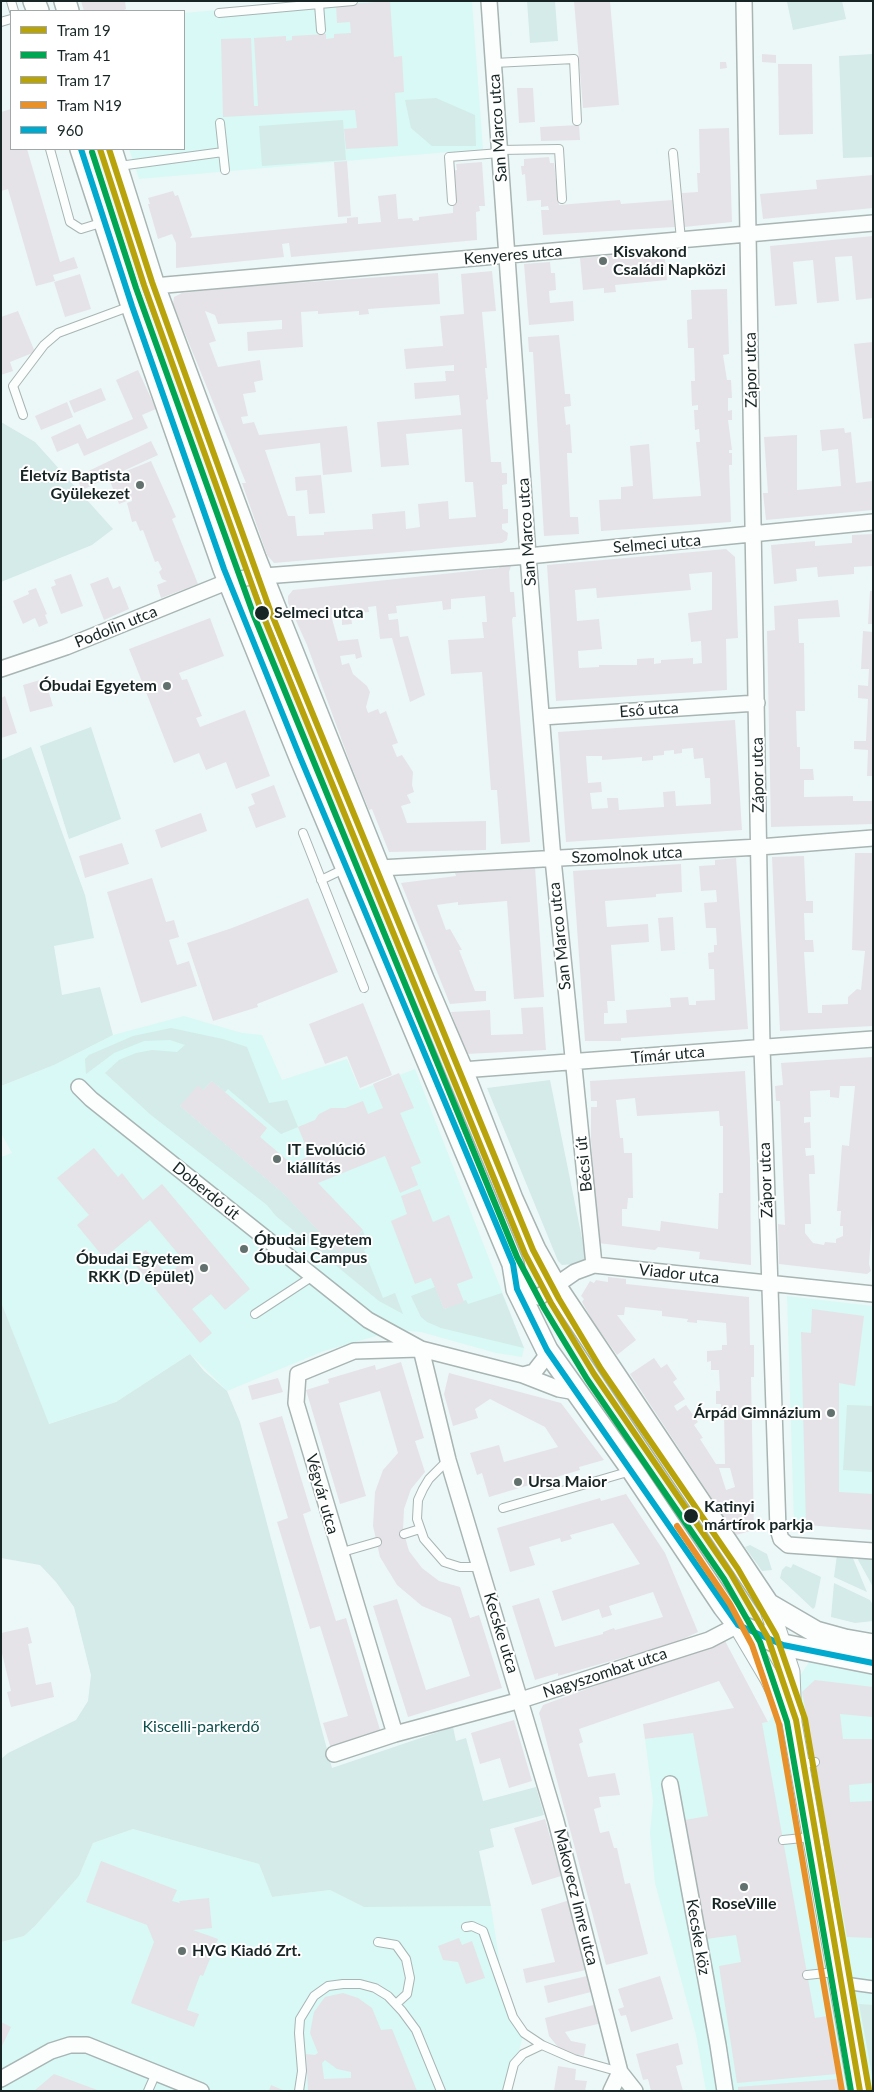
<!DOCTYPE html>
<html>
<head>
<meta charset="utf-8">
<style>
  body { margin:0 }
  #map { position:relative; width:874px; height:2092px; overflow:hidden; background:#ecf8f7; font-family:Lato,sans-serif }
  canvas { display:block }
  .frame { position:absolute; inset:0; border:2px solid #172625; pointer-events:none }
  .legend { position:absolute; left:10px; top:10px; width:175px; height:140px; box-sizing:border-box; background:#fff; border:1px solid #a2a8a8; margin:0; padding:6px 9px; list-style:none; font-size:15px; color:#172625 }
  .legend li { display:flex; align-items:center; gap:10px; height:25px }
  .legend b { width:25px; border:1px solid #a2a8a8 }
</style>
</head>
<body>
<div id="map">
<canvas width="874" height="2092"></canvas>
<div class="frame"></div>
<ul class="legend">
<li><b style="height:6px;background:#b9a30b"></b>Tram 19</li>
<li><b style="height:6px;background:#00a651"></b>Tram 41</li>
<li><b style="height:6px;background:#b9a30b"></b>Tram 17</li>
<li><b style="height:6px;background:#e8902a"></b>Tram N19</li>
<li><b style="height:6px;background:#00a9ce"></b>960</li>
</ul>
</div>
<script>
const c = document.querySelector('canvas').getContext('2d');
c.lineJoin = 'round';
function fillPath(path, color) { c.fillStyle = color; c.fill(path, 'evenodd'); }
const poly = rows => new Path2D(rows.map(r => 'M' + r).join(''));
function stroke(path, color, width, dash) { c.strokeStyle = color; c.lineWidth = width; c.lineCap = dash ? 'butt' : 'round'; c.setLineDash(dash || []); c.stroke(path); }
function write(font, color, halo, rows, align = 'center') {
  c.font = font + ' Lato,sans-serif'; c.lineWidth = 4; c.setLineDash([]); c.textBaseline = 'middle'; c.strokeStyle = halo; c.fillStyle = color; for (const [text, x, y, turn = 0] of rows) {
    c.save(); c.translate(x, y); c.rotate((+turn || 0) * Math.PI / 180); c.textAlign = isNaN(turn) ? turn : align; if (halo) c.strokeText(text, 0, 0); c.fillText(text, 0, 0); c.restore();
  }
}
fillPath(poly([
  [317,1,472,1,483,149,139,179,129,149,184,149,184,13],
  [184,1016,242,1033,262,1035,282,1080,347,1059,360,1090,415,1069,524,1348,522,1357,496,1353,421,1332,397,1330,324,1351,227,1391,190,1354,116,1402,48,1424,1,1302,1,1157,12,1153,1,1133,1,1086,54,1065,113,1035],
  [787,1296,873,1306,873,1530,794,1524],
  [812,1658,873,1671,873,2091,706,2091,696,2035,655,1883,650,1833,653,1801,645,1739,768,1722],
  [133,1829,259,1864,272,1897,330,1890,364,1907,491,1906,505,1998,524,2033,507,2091,1,2091,1,1942,24,1936,35,1926,79,1876,93,1843]
]), '#d8f9f5');
fillPath(poly([
  [527,1,555,1,558,41,530,43],
  [842,1,846,19,793,30,787,2],
  [873,54,873,157,843,158,839,56],
  [436,98,475,115,476,146,432,146,411,128,405,100],
  [343,120,346,160,262,166,259,126],
  [1,422,35,442,113,529,92,545,1,582],
  [91,727,121,819,69,839,40,746],
  [31,747,85,895,94,938,54,946,62,995,100,987,113,1035,54,1065,1,1086,1,760],
  [171,1028,223,1039,247,1047,269,1103,287,1100,298,1127,281,1134,228,1089,225,1092,212,1081,203,1090,198,1086,180,1106,283,1193,339,1253,363,1231,369,1247,364,1250,383,1298,395,1293,403,1314,379,1301,276,1216,267,1205,151,1115,105,1073,119,1060,136,1053,152,1050,177,1052,185,1045,170,1040,144,1041,114,1053,86,1074,85,1059,89,1055,133,1036],
  [550,1080,587,1263,562,1265,558,1261,487,1088],
  [435,1287,444,1309,466,1300,468,1304,502,1293,524,1348,441,1328,427,1322,421,1317,411,1296],
  [1,1302,49,1424,116,1402,190,1354,204,1371,227,1391,240,1422,332,1768,453,1727,456,1741,466,1738,483,1801,536,1787,544,1815,490,1829,494,1847,479,1851,491,1906,364,1907,330,1890,272,1897,259,1864,133,1829,93,1843,79,1876,35,1926,24,1936,1,1942,1,1759,8,1753,76,1720,88,1701,91,1675,74,1607,56,1582,40,1565,1,1558],
  [847,1405,873,1406,873,1472,843,1470],
  [750,1545,767,1554,772,1570,762,1571,745,1547],
  [837,1555,852,1556,867,1592,834,1577],
  [856,1556,873,1557,873,1587],
  [793,1564,821,1577,815,1607,813,1609,780,1578,782,1570,786,1566,791,1568],
  [834,1583,870,1600,873,1605,873,1621,855,1623,831,1617],
  [859,2004,873,2005,873,2080]
]), '#d4ebe9');
fillPath(poly([
  [81,1,125,1,126,9,122,11,84,11],
  [390,1,394,57,402,56,404,92,395,93,398,146,346,149,344,129,357,128,355,110,223,117,221,39,251,38,254,106,258,106,254,38,286,36,286,41,292,40,292,36,326,34,326,39,334,38,334,34,351,33,350,22,337,23,336,5],
  [574,1,610,1,619,105,583,108],
  [762,54,776,55,776,63,762,62],
  [720,62,726,62,727,68,720,69],
  [778,64,812,64,813,134,779,135],
  [517,88,533,88,535,122,519,123],
  [11,109,11,149,27,149,60,262,74,257,78,268,53,275,55,281,36,286,8,189,1,191,1,112],
  [579,125,580,140,541,141,540,127],
  [729,128,732,222,684,227,682,193,698,192,697,173,700,173,699,129],
  [549,157,550,163,554,163,559,205,620,200,621,204,673,200,675,227,543,235,541,210,549,210,548,206,541,207,541,200,527,201,525,174,522,175,521,166,524,166,524,159],
  [347,161,351,216,338,217,334,162],
  [482,162,485,206,479,206,480,211,476,212,477,240,291,257,289,243,282,244,284,257,176,268,176,243,172,234,158,239,148,204,150,204,148,198,173,191,175,196,178,195,192,235,190,238,347,223,347,218,358,217,358,224,381,222,378,196,396,194,398,219,412,218,413,221,419,220,419,217,453,213,453,205,455,205,452,171,457,170,456,164],
  [873,175,873,208,763,219,760,194,817,189,816,180],
  [873,236,873,298,856,300,852,256,835,257,839,301,817,303,813,260,793,262,797,304,775,306,770,246],
  [664,251,667,280,615,285,616,292,604,293,604,288,583,290,580,258],
  [550,262,551,273,555,273,556,290,549,291,550,303,573,301,574,321,529,325,524,264],
  [492,271,496,311,482,312,487,368,485,368,488,399,486,400,491,462,501,462,502,473,507,473,507,484,502,485,503,509,508,509,508,523,502,524,502,529,508,533,507,540,502,543,274,563,267,555,242,483,246,483,173,304,174,297,182,293,237,287,438,273,440,304,368,309,369,314,359,315,359,311,318,314,318,311,301,312,303,347,248,351,247,332,282,329,282,320,218,324,215,315,205,311,216,341,209,343,218,367,260,360,263,380,254,382,256,392,243,394,248,416,241,417,243,424,254,422,259,435,347,426,352,472,323,475,320,443,265,450,288,516,295,516,297,536,324,535,324,532,373,529,372,514,405,511,406,529,420,527,418,504,448,501,449,519,476,517,473,482,465,482,462,429,406,434,409,465,381,467,377,422,461,415,459,395,415,399,414,383,446,381,445,371,454,371,454,365,406,369,404,349,443,346,440,316,464,314,461,274],
  [80,274,91,309,65,317,54,282],
  [727,289,729,354,723,355,727,380,731,380,732,398,728,398,728,411,732,410,732,420,728,420,732,450,729,450,729,453,732,453,732,465,729,465,731,522,601,531,599,500,621,499,621,487,633,486,630,446,649,444,653,499,701,496,696,442,700,442,699,429,695,430,694,410,698,410,698,405,692,406,691,381,695,381,694,348,688,348,687,320,692,319,691,290],
  [18,311,35,352,10,362,13,371,1,375,1,317],
  [559,335,565,394,570,394,571,406,564,407,566,425,570,424,572,453,567,453,570,517,578,517,579,534,544,536,533,352,529,352,528,337],
  [873,342,873,418,863,419,854,344],
  [138,370,156,409,142,415,148,428,84,456,78,443,57,452,51,437,80,424,87,439,133,419,116,380],
  [101,388,106,400,74,413,69,401],
  [67,402,73,417,41,430,35,416],
  [844,428,845,433,851,432,856,483,873,481,873,510,766,520,763,493,768,493,764,437,797,435,797,490,841,486,838,449,822,451,820,430],
  [151,441,158,455,82,490,76,477],
  [151,461,176,517,172,519,198,584,161,598,157,585,167,581,162,579,159,572,162,569,158,561,155,562,143,530,140,531,136,521,132,522,127,503,132,501,132,499,119,504,110,481,120,476,119,474],
  [321,475,325,513,309,514,307,490,296,491,295,477],
  [873,534,873,566,854,567,854,574,818,577,817,567,796,569,797,581,774,584,771,545,815,541,815,546,852,543,852,535],
  [726,549,735,557,738,638,726,639,727,690,556,701,547,565],
  [712,572,712,610,688,613,691,642,701,641,702,663,693,664,693,658,661,660,661,663,654,664,654,658,637,659,637,665,599,665,599,667,579,668,578,651,602,649,599,619,577,621,575,590,596,588,597,598,691,590,689,574],
  [509,562,511,566,509,572,510,592,514,592,516,617,513,617,512,620,530,842,501,844,497,790,491,790,482,672,451,674,448,640,484,638,482,622,487,622,485,596,451,599,451,609,443,610,442,601,396,606,397,613,388,614,389,620,398,619,400,637,408,636,425,695,410,702,392,638,380,639,376,606,368,607,369,612,360,613,359,607,350,608,352,624,342,625,342,614,331,615,338,641,358,639,362,657,356,659,355,654,340,656,342,665,349,663,353,674,367,686,370,692,366,707,368,713,378,709,380,714,386,711,398,743,392,745,397,757,402,755,413,772,412,785,414,792,407,795,411,803,401,806,407,823,486,821,486,850,389,852,372,809,369,810,352,768,307,645,288,603,288,596,293,590,499,568,500,564],
  [71,574,83,606,61,614,51,587,56,585,54,580],
  [108,577,113,589,120,586,129,609,104,620,90,584],
  [36,588,47,614,45,615,48,623,39,627,35,618,23,624,13,601,29,594,28,591],
  [870,591,873,591,873,624,868,624],
  [838,600,840,617,798,619,799,643,804,643,805,711,796,711,797,747,800,747,800,769,813,769,814,780,804,780,804,797,853,796,853,801,873,801,873,824,771,827,767,631,775,630,774,606],
  [210,618,224,656,179,673,182,680,187,679,202,716,196,718,200,727,245,710,270,776,236,789,226,762,206,770,199,753,174,763,129,649],
  [863,631,873,632,873,776,867,776,868,750,854,749,854,741,866,741,868,699,858,698,858,685,868,686,869,669,861,669],
  [40,680,42,687,47,686,53,706,30,712,23,685],
  [5,696,17,733,1,738,1,698],
  [735,720,742,830,566,842,558,732],
  [693,748,694,759,703,758,705,778,710,778,711,804,676,806,675,791,663,792,664,807,619,810,618,798,607,798,608,808,592,809,590,793,602,792,601,782,588,783,586,756,602,756,602,760,642,757,642,761,653,760,653,756,664,755,664,751,674,750,674,754,682,753,682,749],
  [274,785,286,817,256,828,248,807,255,804,251,794],
  [201,813,207,831,161,848,155,830],
  [122,843,129,864,85,878,79,856],
  [855,853,873,853,873,1026,780,1031,772,857,804,856,806,901,813,901,813,913,804,913,805,940,813,940,814,952,804,952,808,1013,822,1013,822,1005,848,1004,848,997,857,989,861,990,865,951,852,950],
  [736,858,748,1029,621,1038,621,1041,585,1041,573,871,681,864,682,892,656,894,656,897,605,901,607,927,648,924,649,942,611,945,615,1001,607,1001,608,1013,604,1013,604,1024,627,1023,626,1010,671,1007,670,998,688,997,689,1005,696,1005,696,1001,715,1000,714,969,709,969,708,953,714,952,714,945,717,945,716,928,706,928,704,903,717,902,716,890,701,891,699,866,715,865,715,860],
  [535,867,544,997,514,999,507,901,458,905,458,902,437,905,446,930,450,929,462,950,459,950,475,991,486,991,486,1001,450,1004,401,883,456,876,455,873],
  [152,878,166,922,174,920,179,937,169,940,177,965,189,961,197,986,141,1003,107,892],
  [308,898,338,972,257,1004,258,1007,213,1021,187,943,232,928],
  [673,917,675,950,661,951,658,918],
  [363,1003,392,1075,360,1088,347,1056,325,1064,309,1024],
  [543,1007,546,1050,466,1054,451,1012,490,1010,491,1035,523,1034,521,1008],
  [873,1057,873,1205,869,1264,871,1271,867,1274,779,1264,778,1224,785,1225,780,1101,776,1101,775,1086,783,1085,781,1063],
  [840,1086,855,1086,849,1146,842,1145,837,1211,841,1211,840,1226,843,1226,843,1236,836,1239,836,1243,825,1242,824,1245,813,1243,805,1233,805,1224,811,1224,809,1174,815,1174,814,1155,806,1156,805,1148,811,1148,810,1122,804,1123,804,1117,811,1117,810,1091,830,1090,830,1097,839,1098],
  [745,1071,750,1159,751,1265,699,1259,700,1252,658,1247,655,1250,598,1243,591,1140,591,1107,597,1107,597,1101,591,1101,590,1081],
  [635,1098,637,1116,719,1111,720,1126,723,1126,723,1193,719,1193,718,1229,661,1221,660,1231,622,1226,622,1209,627,1209,628,1198,633,1198,632,1153,624,1153,623,1138,620,1138,616,1100],
  [399,1073,414,1108,400,1113,421,1163,411,1167,418,1185,400,1193,385,1156,318,1183,363,1230,339,1253,283,1193,180,1106,198,1085,203,1090,212,1081,267,1128,260,1137,292,1164,310,1156,298,1127,315,1120,319,1114,331,1108,345,1108,363,1101,368,1114,383,1108,373,1084],
  [94,1148,118,1177,122,1173,143,1200,162,1184,250,1289,225,1310,211,1294,192,1309,212,1333,200,1343,132,1261,146,1250,167,1275,184,1261,150,1220,104,1258,77,1225,89,1215,57,1178],
  [420,1189,433,1222,449,1215,473,1278,457,1284,464,1302,444,1309,431,1278,415,1284,391,1221,407,1214,401,1196],
  [608,1277,626,1279,626,1284,749,1297,750,1345,754,1345,754,1377,751,1377,754,1530,736,1535,630,1374,654,1358,661,1368,667,1364,677,1379,673,1382,685,1399,674,1406,677,1411,686,1405,698,1422,694,1425,703,1438,700,1439,716,1464,725,1464,724,1413,721,1413,721,1404,716,1404,716,1391,720,1391,719,1370,711,1370,711,1361,707,1362,707,1351,722,1350,722,1345,727,1345,726,1323,697,1320,697,1323,687,1322,688,1319,662,1316,662,1311,625,1307,624,1315,617,1315,636,1340,617,1355,599,1330,597,1332,589,1320,591,1318,582,1302,584,1299,581,1296,590,1281,594,1283,596,1280,608,1282],
  [719,1468,730,1468,735,1487,726,1490],
  [812,1309,864,1316,855,1386,839,1383,839,1492,873,1494,873,1530,806,1525,801,1332,811,1333],
  [401,1362,424,1438,415,1441,425,1472,411,1489,404,1509,403,1530,409,1551,422,1568,439,1581,460,1587,470,1618,479,1615,502,1688,408,1717,373,1606,397,1599,426,1690,470,1676,451,1618,422,1606,397,1585,380,1557,373,1526,375,1492,383,1470,398,1453,380,1391,339,1403,366,1496,340,1504,306,1390,329,1383,328,1379,375,1365,376,1370],
  [449,1373,561,1403,604,1460,579,1467,580,1470,489,1497,482,1473,477,1475,470,1453,499,1445,504,1462,558,1447,545,1427,490,1399,475,1409,478,1418,453,1426,444,1394],
  [278,1378,283,1392,252,1400,248,1386],
  [282,1416,311,1511,303,1514,336,1621,346,1618,381,1733,331,1749,323,1723,348,1716,320,1626,310,1629,277,1522,288,1518,259,1423],
  [626,1494,665,1553,698,1632,674,1643,558,1676,558,1673,535,1680,512,1606,539,1598,555,1647,603,1634,603,1632,614,1628,615,1630,663,1617,653,1592,609,1606,612,1615,602,1618,599,1609,562,1621,552,1591,640,1564,613,1523,570,1535,572,1539,561,1542,560,1538,529,1547,535,1565,510,1572,497,1528,600,1498,601,1501],
  [28,1627,32,1643,28,1644,36,1685,51,1682,54,1697,11,1707,7,1692,11,1691,1,1649,1,1633],
  [724,1639,768,1722,762,1723,815,2018,827,2016,837,2074,737,2083,719,1966,741,1962,736,1935,706,1939,685,1820,708,1816,693,1733,645,1739,643,1724,734,1708,719,1681,579,1729,583,1742,579,1744,588,1777,615,1773,620,1795,599,1797,601,1807,594,1809,600,1833,609,1831,614,1848,617,1848,625,1884,630,1883,648,1954,606,1965,539,1713,543,1705],
  [815,1680,873,1687,873,1717,840,1714,843,1739,873,1739,873,1783,849,1785,850,1802,873,1801,873,1938,847,1937,802,1692],
  [514,1720,532,1781,509,1788,500,1758,480,1764,471,1733],
  [545,1819,561,1876,532,1885,514,1828],
  [101,1861,177,1890,172,1901,180,1903,179,1901,209,1898,212,1928,193,1930,218,1939,203,1976,200,1975,187,2010,199,2014,194,2027,131,2003,154,1942,147,1925,86,1902],
  [570,1900,586,1970,526,1983,523,1969,555,1962,541,1909],
  [459,1938,462,1945,472,1941,485,1978,466,1984,458,1962,443,1960,438,1946],
  [587,1976,591,1992,548,2003,544,1986],
  [660,1976,673,2019,631,2032,626,2015,621,2016,618,2009,624,2007,618,1989],
  [343,1993,358,1998,372,2008,381,2030,392,2029,417,2091,308,2091,306,2054,315,2055,318,2053,310,2033,314,2012,325,1997],
  [325,2060,337,2069,351,2072,351,2078,324,2079,322,2063],
  [597,2004,602,2023,565,2032,571,2041,586,2044,584,2056,571,2054,558,2047,549,2036,545,2018],
  [1,2022,11,2027,1,2048],
  [678,2043,683,2064,676,2066,683,2091,651,2091,648,2079,643,2080,636,2054],
  [558,2066,576,2069,575,2080,587,2081,585,2091,554,2091],
  [54,2074,100,2091,34,2091],
  [838,2079,840,2091,738,2091,738,2087],
  [271,2085,285,2091,269,2091]
]), '#e5e3e7');
const service = poly([
  [11,1,14,11],
  [319,4,321,30],
  [219,13,353,1],
  [1,22,11,19],
  [494,63,574,59,577,121],
  [220,123,225,170],
  [50,149,70,222,81,229,104,222],
  [500,150,559,149,562,199],
  [673,153,681,240],
  [119,166,223,152],
  [452,201,449,157,500,153],
  [23,415,13,386,44,345,58,333,131,306],
  [303,833,364,988],
  [321,880,346,868],
  [255,1314,313,1276],
  [448,1460,429,1479,423,1489,418,1500,417,1519,424,1539,444,1562,460,1567,480,1567],
  [503,1508,631,1471],
  [404,1534,420,1529],
  [339,1553,377,1542],
  [799,1765,815,1762],
  [783,1840,812,1837],
  [466,1927,472,1926,483,1931,513,2017,524,2033,542,2045],
  [378,1942,396,1945,406,1959,410,1978,407,1994,396,2004],
  [807,1975,835,1972],
  [148,2091,156,2073],
  [299,2091,302,2071,299,2033,300,2019,314,1996,328,1986,343,1984,360,1984,375,1988,388,1996,402,2011,416,2030,441,2091],
  [507,2091,514,2064,523,2054,542,2045,574,2059,620,2072]
]);
const pedestrian = poly([
  [837,1982,873,1987]
]);
const minor = poly([
  [489,1,528,556,553,859,594,1265],
  [744,1,762,1047,778,1529,781,1539,788,1545,873,1551],
  [154,286,873,223],
  [1,669,66,647,229,581,251,577,528,556,873,522],
  [542,717,757,703],
  [380,868,759,847,873,838],
  [462,1070,873,1039],
  [79,1087,91,1099,368,1320,421,1349,523,1375,559,1389,576,1392],
  [522,1281,532,1296,539,1297,575,1272,594,1265,873,1294],
  [421,1349,448,1460,556,1821,620,2072,635,2091],
  [523,1375,534,1372,548,1354],
  [395,1734,296,1403,298,1374,354,1351,419,1349],
  [334,1754,395,1734,521,1700,709,1640,738,1625],
  [670,1784,718,2045,725,2091],
  [1,2079,51,2051,70,2045,87,2045,201,2091],
  [611,2091,620,2072]
]);
const tertiary = poly([
  [768,1604,790,1672,792,1723,858,2091],
  [738,1625,770,1679,788,1716]
]);
const secondary = poly([
  [34,1,38,11],
  [65,1,68,11],
  [81,149,132,306,224,569,300,757,513,1264,517,1289,547,1350,633,1471,724,1607,738,1625,783,1645,873,1663],
  [111,149,154,286,255,558,423,979,462,1070,512,1199,535,1250,556,1287,768,1604,816,1632,845,1640,873,1645]
]);
stroke(service, '#a8b5b3', 10);
stroke(pedestrian, '#a8b5b3', 14);
stroke(minor, '#a8b5b3', 18);
stroke(tertiary, '#a8b5b3', 21);
stroke(secondary, '#a8b5b3', 24);
stroke(service, '#fcfefe', 8);
stroke(pedestrian, '#fcfefe', 11);
stroke(minor, '#fcfefe', 15);
stroke(tertiary, '#fcfefe', 19);
stroke(secondary, '#fcfefe', 21);
stroke(poly([
  [81,149,132,306,224,569,300,757,513,1264,517,1289,547,1350,738,1625,783,1645,873,1663]
]), '#00a9ce', 6);
stroke(poly([
  [100,149,144,285,262,613,525,1254,551,1303,594,1374,731,1574,768,1638,796,1720,860,2091]
]), '#b9a30b', 6);
stroke(poly([
  [92,152,136,288,254,616,517,1257,544,1308,587,1379,724,1579,760,1642,787,1722,851,2091]
]), '#00a651', 6);
stroke(poly([
  [109,149,152,282,270,610,533,1250,559,1299,601,1369,738,1569,776,1635,805,1719,869,2090]
]), '#b9a30b', 6);
stroke(poly([
  [677,1526,730,1604,752,1645,779,1724,842,2091]
]), '#e8902a', 6);
for (const [x, y, r, color] of [
  [603,261,5,"#62706e"],
  [140,485,5,"#62706e"],
  [262,613,8,"#172625"],
  [167,686,5,"#62706e"],
  [277,1159,5,"#62706e"],
  [244,1249,5,"#62706e"],
  [204,1268,5,"#62706e"],
  [831,1413,5,"#62706e"],
  [518,1482,5,"#62706e"],
  [691,1516,8,"#172625"],
  [744,1887,5,"#62706e"],
  [182,1951,5,"#62706e"]
]) { const dot = new Path2D(); dot.arc(x, y, r, 0, 2 * Math.PI); c.fillStyle = color; c.fill(dot); stroke(dot, '#fff', 2); }
write('16px', '#172625', '#fff', [
  ["San Marco utca",498,128,-94],
  ["Kenyeres utca",513,255,-5],
  ["Zápor utca",751,370,-91],
  ["San Marco utca",527,532,-94],
  ["Selmeci utca",657,544,-5],
  ["Podolin utca",116,627,-22],
  ["Eső utca",649,710,-4],
  ["Zápor utca",758,775,-91],
  ["Szomolnok utca",627,855,-3],
  ["San Marco utca",560,936,-96],
  ["Tímár utca",668,1055,-5],
  ["Bécsi út",584,1164,-96],
  ["Zápor utca",766,1180,-92],
  ["Doberdó út",206,1191,39],
  ["Viador utca",679,1274,6],
  ["Végvár utca",322,1494,74],
  ["Kecske utca",501,1633,73],
  ["Nagyszombat utca",605,1673,-18],
  ["Makovecz Imre utca",576,1897,76],
  ["Kecske köz",698,1937,80]
]);
write('bold 16px', '#172625', '#fff', [
  ["Kisvakond",613,252],
  ["Családi Napközi",613,270],
  ["Életvíz Baptista",130,476,"right"],
  ["Gyülekezet",130,494,"right"],
  ["Óbudai Egyetem",157,686,"right"],
  ["IT Evolúció",287,1150],
  ["kiállítás",287,1168],
  ["Óbudai Egyetem",254,1240],
  ["Óbudai Campus",254,1258],
  ["Óbudai Egyetem",194,1259,"right"],
  ["RKK (D épület)",194,1277,"right"],
  ["Árpád Gimnázium",821,1413,"right"],
  ["Ursa Maior",528,1482],
  ["RoseVille",744,1904,"center"],
  ["HVG Kiadó Zrt.",192,1951]
], 'left');
write('bold 16px', '#172625', '#fff', [
  ["Selmeci utca",274,613],
  ["Katinyi",704,1507],
  ["mártírok parkja",704,1525]
], 'left');
write('16px', '#0f514d', '#fff', [
  ["Kiscelli-parkerdő",201,1727]
]);
</script>
</body>
</html>
